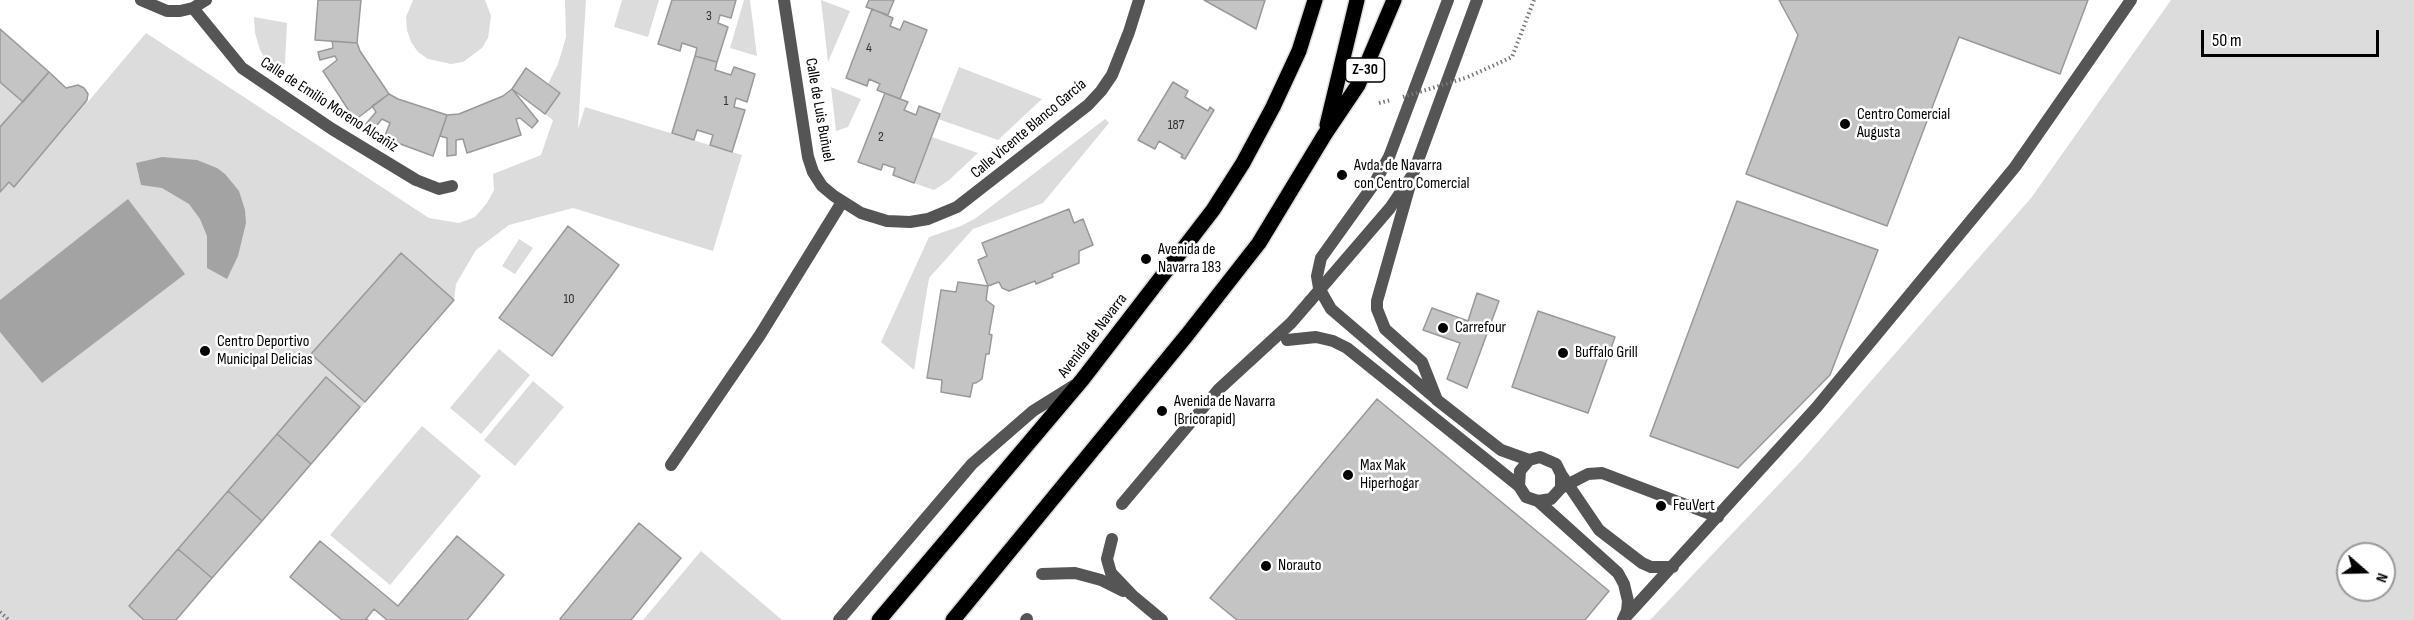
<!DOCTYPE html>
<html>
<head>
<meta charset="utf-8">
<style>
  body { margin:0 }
  #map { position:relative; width:2414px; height:620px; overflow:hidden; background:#fff; font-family:"Sofia Sans Condensed",sans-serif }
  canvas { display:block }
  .north { position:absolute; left:2336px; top:542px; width:60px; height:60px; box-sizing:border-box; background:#fff; border:2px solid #999; border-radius:50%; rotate:110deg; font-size:16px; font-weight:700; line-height:24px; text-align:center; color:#000 }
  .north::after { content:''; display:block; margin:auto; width:21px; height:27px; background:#000; clip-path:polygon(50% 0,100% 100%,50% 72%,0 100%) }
  .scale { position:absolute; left:2201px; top:30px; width:178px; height:27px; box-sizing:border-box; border:3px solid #000; border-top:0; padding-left:8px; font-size:18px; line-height:21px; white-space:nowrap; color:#000; -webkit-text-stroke:4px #fff; paint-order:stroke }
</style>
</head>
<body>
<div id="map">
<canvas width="2414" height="620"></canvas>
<div class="north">N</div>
<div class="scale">50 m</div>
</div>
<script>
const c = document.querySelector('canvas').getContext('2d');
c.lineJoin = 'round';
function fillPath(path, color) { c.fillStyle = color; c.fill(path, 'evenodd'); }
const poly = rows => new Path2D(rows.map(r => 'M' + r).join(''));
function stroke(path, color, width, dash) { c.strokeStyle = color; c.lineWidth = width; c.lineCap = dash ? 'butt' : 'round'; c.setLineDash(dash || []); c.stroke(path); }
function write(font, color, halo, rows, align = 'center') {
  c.font = font + ' "Sofia Sans Condensed",sans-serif'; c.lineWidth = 5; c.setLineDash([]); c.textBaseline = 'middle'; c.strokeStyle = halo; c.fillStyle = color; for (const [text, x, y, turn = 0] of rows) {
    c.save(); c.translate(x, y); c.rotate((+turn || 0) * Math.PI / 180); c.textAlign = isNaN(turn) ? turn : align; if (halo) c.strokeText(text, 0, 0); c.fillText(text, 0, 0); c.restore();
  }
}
fillPath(poly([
  [413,0,485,0,491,16,488,38,482,48,463,62,451,64,428,59,418,52,411,42,407,30,406,17],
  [565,0,586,0,578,129,585,107,742,155,713,251,573,208,509,225,476,250,456,284,454,300,176,620,0,620,0,29,66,88,78,85,84,88,88,94,87,103,146,33,429,218,459,223,475,217,487,203,494,190,493,174,541,155,553,120,545,114,560,93,548,84,558,64,566,37],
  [622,0,659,0,648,37,614,27],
  [744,0,750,0,757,56,730,48],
  [821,0,850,11,828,62],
  [2171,0,2414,0,2414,620,1650,620,1802,460,2031,198],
  [2348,554,2384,554,2384,590,2348,590],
  [254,17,287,23,285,64,271,65,267,62,260,50,255,33],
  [959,67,1042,99,998,140,938,119],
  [831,87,861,99,848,127,836,131],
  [1105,119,1109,123,1043,203,973,229,929,278,914,370,881,342,929,237,961,226,976,218],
  [932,137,978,153,948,181,934,190,914,183],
  [519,239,533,248,515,274,502,266],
  [499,349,530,375,481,434,450,408],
  [533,381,564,407,515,466,484,440],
  [422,426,481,476,390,585,330,535],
  [701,551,782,620,643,620]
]), '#dcdcdc');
fillPath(poly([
  [162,157,197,160,217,168,225,174,239,191,245,210,246,223,238,256,227,279,207,268,207,236,200,219,189,204,162,188,141,185,136,163],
  [128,199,185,274,42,383,0,332,0,300]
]), '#a3a3a3');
const building = poly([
  [318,0,361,0,357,43,315,40,318,0],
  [672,0,736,0,731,18,720,15,718,23,728,27,717,62,695,56,697,48,682,43,680,51,658,44,672,0],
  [869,0,894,0,888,15,866,7,869,0],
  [1204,0,1265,0,1256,29,1204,0],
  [1779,0,2088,0,2060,74,1959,37,1887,226,1746,174,1798,35,1779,0],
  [872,9,893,18,890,26,900,30,904,21,927,30,900,99,877,90,880,84,869,79,867,86,846,78,872,9],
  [0,29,49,72,23,102,0,82,0,29],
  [332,41,357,43,360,51,389,94,355,120,323,71,337,60,335,56,320,60,318,52,333,48,332,41],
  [695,56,717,62,715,70,731,75,734,67,755,74,747,102,736,98,734,107,745,110,732,152,710,145,713,135,697,130,694,140,672,133,695,56],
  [526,68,560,93,545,114,512,89,526,68],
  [49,72,66,88,78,85,84,88,88,94,87,100,14,187,9,182,0,192,0,127,49,72],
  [1173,82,1188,91,1185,97,1208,111,1210,107,1214,110,1185,159,1181,157,1183,155,1159,141,1155,149,1138,140,1173,82],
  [512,89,538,121,532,128,520,118,516,119,521,135,467,153,463,139,456,140,456,155,447,156,447,138,440,136,447,115,459,114,503,96,512,89],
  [885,93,908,102,904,110,916,115,919,106,940,114,914,183,893,175,895,168,883,164,881,170,858,162,885,93],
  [389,94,398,99,447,115,433,156,384,138,390,123,382,119,372,131,365,125,376,112,372,106,389,94],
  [1737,201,1878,250,1830,375,1738,468,1650,436,1737,201],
  [1069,209,1074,223,1083,219,1093,245,1079,251,1079,263,1052,274,1053,277,1036,284,1035,281,1009,291,1002,288,999,282,988,286,978,260,987,256,982,243,1069,209],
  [568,226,619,265,552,356,499,318,568,226],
  [401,253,454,300,365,402,311,354,401,253],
  [958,282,988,286,986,300,994,306,989,334,992,335,989,354,986,354,982,379,976,383,973,383,970,397,941,392,942,380,927,378,941,290,956,292,958,282],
  [1477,293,1499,301,1467,388,1447,379,1460,343,1423,330,1432,308,1468,321,1477,293],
  [1538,311,1615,337,1588,413,1512,387,1538,311],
  [326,377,360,407,311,464,277,434,326,377],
  [1377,399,1609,591,1585,620,1237,620,1210,598,1377,399],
  [277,434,311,464,262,521,228,491,277,434],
  [228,491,262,521,212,578,178,549,228,491],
  [639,523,681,558,631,620,561,620,560,619,639,523],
  [457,536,504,575,467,620,387,620,374,609,366,619,368,620,342,620,290,577,320,541,398,606,457,536],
  [178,549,212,578,176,620,144,620,129,606,178,549]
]);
fillPath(building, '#c4c4c4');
stroke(building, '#999', 1.5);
const primary = poly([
  [1327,125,1357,0],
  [879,620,1082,380,1213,210,1243,163,1273,107,1299,51,1315,0],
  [953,620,1187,335,1259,243,1325,134,1358,85,1394,0]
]);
stroke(primary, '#dbdbdb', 18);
stroke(poly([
  [1468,77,1512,57,1534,0],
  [1379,103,1391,100],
  [0,612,9,620]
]), '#777', 4, [1.5, 3]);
stroke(poly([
  [1477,0,1413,174,1377,301,1377,309,1385,329,1422,362,1437,400,1501,450,1529,460],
  [1435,398,1331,309,1319,288,1317,276,1321,258,1374,184,1389,157,1448,0],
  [1561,474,1599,530,1642,563,1651,567,1673,567],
  [1519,486,1520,471,1529,460,1540,457,1556,464,1561,474,1561,488,1551,499,1538,501],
  [1561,488,1588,474,1602,473,1718,517],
  [1122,504,1218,390,1291,323,1310,301],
  [1112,539,1107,559,1111,573,1132,595,1162,620],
  [1042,574,1075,573,1101,580,1123,591],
  [839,620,972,464,1033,411,1073,386],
  [1026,620,1027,619],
  [1623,620,1816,408,2015,167,2131,0]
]), '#555', 12);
stroke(poly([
  [141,0,167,11,180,11,193,8,206,0],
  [784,0,808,157,813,172,822,186,834,196,861,213,887,221,910,222,928,219,957,207,1088,105,1101,91,1112,75,1129,32,1139,0],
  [193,8,242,68,332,129,416,180,439,189,452,186],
  [1287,340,1316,337,1333,341,1347,348,1519,486,1526,497,1538,501,1618,573,1624,584,1628,601,1627,611,1623,620],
  [671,465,760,335,842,202]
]), '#555', 12);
stroke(primary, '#000', 15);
stroke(poly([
  [1403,97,1465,78]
]), '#777', 4, [1.5, 3]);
stroke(poly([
  [1310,301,1390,208,1413,174]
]), '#555', 12);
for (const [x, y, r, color] of [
  [1845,124,6,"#000"],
  [1342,175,6,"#000"],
  [1146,259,6,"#000"],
  [1443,328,6,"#000"],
  [205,351,6,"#000"],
  [1563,353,6,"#000"],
  [1162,411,6,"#000"],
  [1348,475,6,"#000"],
  [1661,506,6,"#000"],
  [1266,566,6,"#000"]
]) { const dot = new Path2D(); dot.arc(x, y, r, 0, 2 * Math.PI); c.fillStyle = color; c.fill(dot); stroke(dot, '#fff', 2); }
write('14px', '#313131', null, [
  ["3",709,16],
  ["4",869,48],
  ["1",726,101],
  ["187",1176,125],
  ["2",881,137],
  ["10",569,299]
]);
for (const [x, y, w] of [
  [1365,70,39]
]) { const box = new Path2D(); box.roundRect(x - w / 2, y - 12, w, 24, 4.5); c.fillStyle = '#fff'; c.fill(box); stroke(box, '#000', 1.5); }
write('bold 15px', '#000', null, [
  ["Z-30",1365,70]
]);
write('16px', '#000', '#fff', [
  ["Calle de Emilio Moreno Alcañiz",329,105,33],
  ["Calle de Luis Buñuel",819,110,80],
  ["Calle Vicente Blanco García",1029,129,-40],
  ["Avenida de Navarra",1093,336,-52]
]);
write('16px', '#000', '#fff', [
  ["Centro Comercial",1857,115],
  ["Augusta",1857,133],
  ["Avda. de Navarra",1354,166],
  ["con Centro Comercial",1354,184],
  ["Avenida de",1158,250],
  ["Navarra 183",1158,268],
  ["Carrefour",1455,328],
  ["Centro Deportivo",217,342],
  ["Municipal Delicias",217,360],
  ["Buffalo Grill",1575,353],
  ["Avenida de Navarra",1174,402],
  ["(Bricorapid)",1174,420],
  ["Max Mak",1360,466],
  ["Hiperhogar",1360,484],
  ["FeuVert",1673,506],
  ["Norauto",1278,566]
], 'left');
</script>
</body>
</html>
